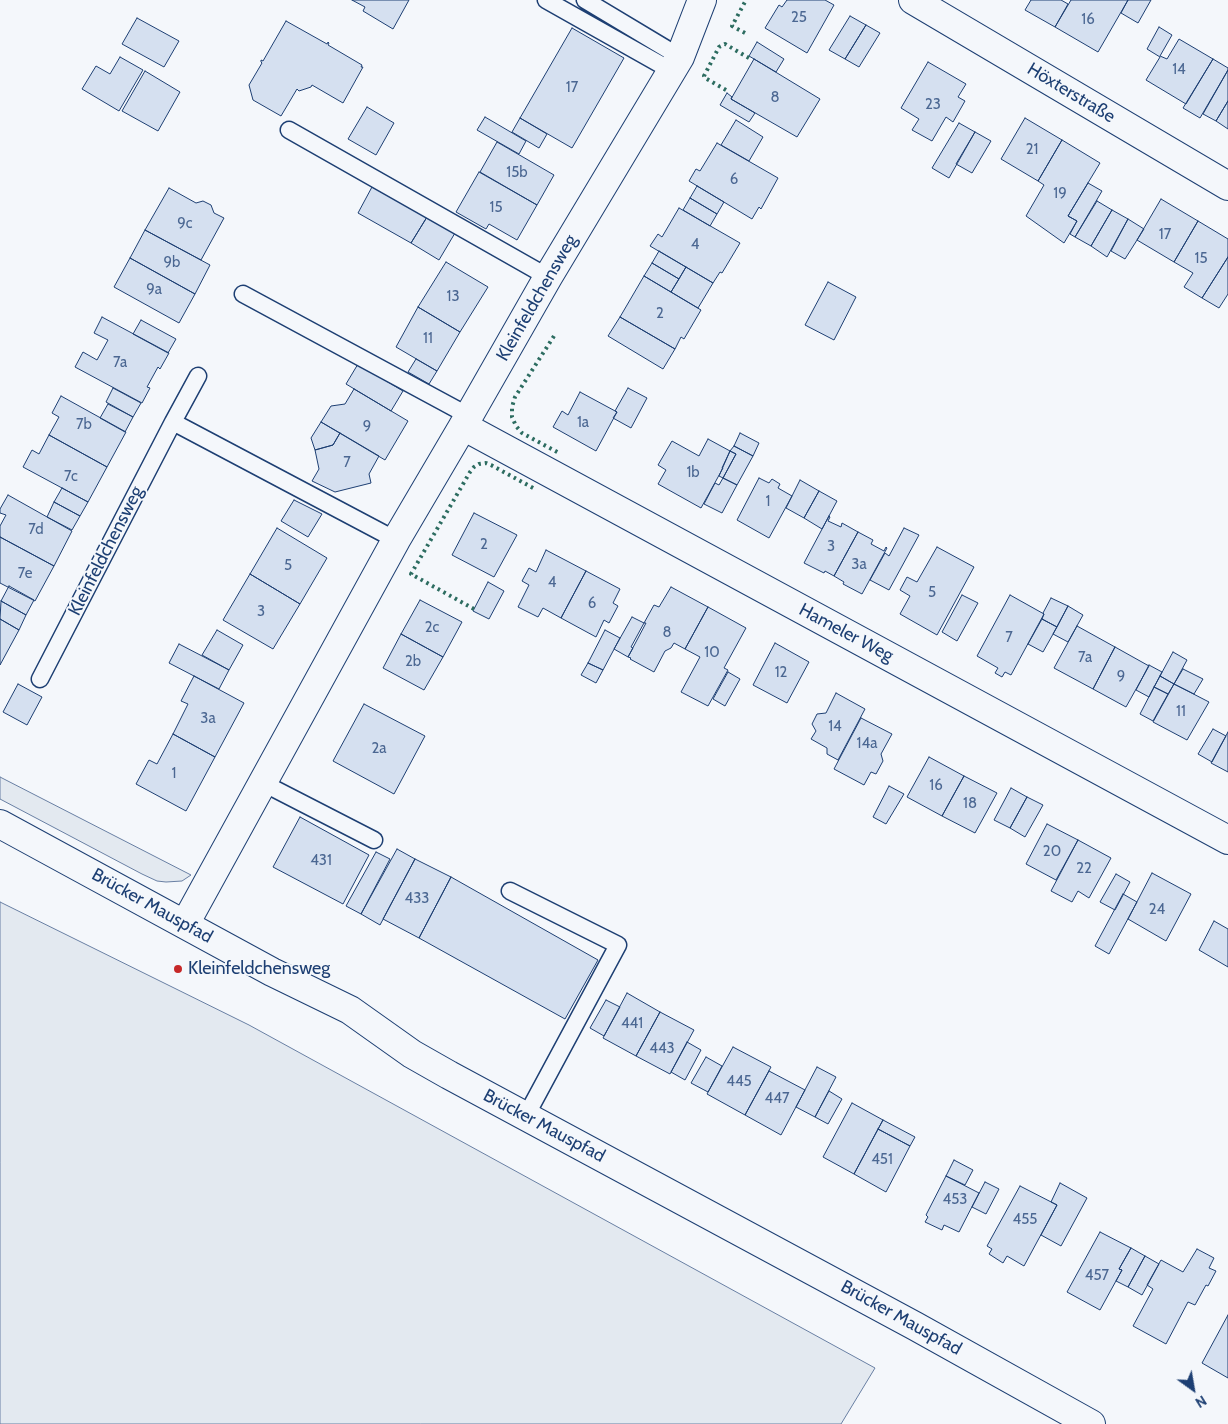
<!DOCTYPE html>
<html>
<head>
<meta charset="utf-8">
<style>
  body { margin:0 }
  #map { position:relative; width:1228px; height:1424px; overflow:hidden; background:#f4f7fb; font-family:Cabin,sans-serif }
  canvas { display:block }
  .north { position:absolute; left:1168px; top:1364px; width:50px; height:50px; -webkit-text-stroke:4px #f4f7fb; paint-order:stroke; rotate:148deg; font-size:14px; font-weight:700; line-height:20px; text-align:center; color:#1d3f73 }
  .north::after { content:''; display:block; margin:auto; width:18px; height:22px; background:#1d3f73; clip-path:polygon(50% 0,100% 100%,50% 72%,0 100%) }
</style>
</head>
<body>
<div id="map">
<canvas width="1228" height="1424"></canvas>
<div class="north">N</div>
</div>
<script>
const c = document.querySelector('canvas').getContext('2d');
c.lineJoin = 'round';
function fillPath(path, color) { c.fillStyle = color; c.fill(path, 'evenodd'); }
const poly = rows => new Path2D(rows.map(r => 'M' + r).join(''));
function stroke(path, color, width, dash) { c.strokeStyle = color; c.lineWidth = width; c.lineCap = dash ? 'butt' : 'round'; c.setLineDash(dash || []); c.stroke(path); }
function write(font, color, halo, rows, align = 'center') {
  c.font = font + ' Cabin,sans-serif'; c.lineWidth = 4; c.setLineDash([]); c.textBaseline = 'middle'; c.strokeStyle = halo; c.fillStyle = color; for (const [text, x, y, turn = 0] of rows) {
    c.save(); c.translate(x, y); c.rotate((+turn || 0) * Math.PI / 180); c.textAlign = isNaN(turn) ? turn : align; if (halo) c.strokeText(text, 0, 0); c.fillText(text, 0, 0); c.restore();
  }
}
const green = poly([
  [0,777,191,875,182,881,166,882,157,881,142,874,0,799,0,777],
  [0,902,249,1025,875,1368,841,1424,0,1424,0,902]
]);
fillPath(green, '#e3e9f0');
stroke(green, '#687fa3', 1);
const building = poly([
  [352,0,409,0,393,29,363,11,365,7,352,0],
  [787,0,825,0,834,5,807,53,765,28,779,5,782,7,787,0],
  [1031,0,1061,0,1068,4,1055,27,1025,10,1031,0],
  [1071,0,1128,0,1098,52,1055,27,1071,0],
  [1128,0,1151,0,1138,23,1121,13,1128,0],
  [850,16,866,25,845,59,829,50,850,16],
  [137,18,179,41,164,67,122,44,137,18],
  [286,21,327,44,328,42,329,43,328,45,362,65,361,67,363,67,343,103,312,85,311,87,299,91,297,89,281,116,253,100,249,85,262,63,261,62,261,60,263,61,286,21],
  [866,25,880,33,859,67,845,59,866,25],
  [1159,27,1172,35,1160,56,1167,59,1179,39,1213,59,1186,104,1146,80,1160,57,1147,49,1159,27],
  [572,28,624,58,572,148,520,118,572,28],
  [757,42,784,59,776,72,749,56,757,42],
  [120,57,143,70,119,111,82,89,96,66,110,74,120,57],
  [754,59,820,99,797,137,731,99,754,59],
  [1213,59,1228,68,1228,70,1200,118,1183,108,1213,59],
  [928,62,966,84,958,97,965,101,953,122,946,117,932,141,912,130,919,119,901,108,928,62],
  [1228,70,1228,101,1216,121,1203,114,1228,70],
  [145,71,180,92,158,131,122,111,145,71],
  [727,93,732,97,731,99,755,113,749,122,720,105,727,93],
  [1228,101,1228,129,1216,121,1228,101],
  [367,107,394,123,376,155,348,139,367,107],
  [485,117,526,141,519,154,477,130,485,117],
  [520,118,547,134,539,148,512,132,520,118],
  [1025,118,1062,140,1038,181,1001,159,1025,118],
  [736,120,763,137,749,161,721,145,736,120],
  [959,123,975,132,949,178,932,168,959,123],
  [975,132,991,141,972,173,956,164,975,132],
  [1062,140,1100,163,1068,216,1077,221,1064,243,1026,216,1044,185,1038,181,1062,140],
  [497,142,554,175,537,205,480,172,497,142],
  [717,143,778,178,761,209,759,207,752,219,689,181,696,169,700,171,717,143],
  [479,172,537,205,517,240,489,224,486,229,456,212,479,172],
  [1088,183,1102,191,1075,237,1070,234,1077,221,1068,216,1088,183],
  [697,186,724,202,717,214,690,198,697,186],
  [372,187,427,217,411,243,358,213,372,187],
  [169,188,196,203,203,201,211,205,214,213,224,218,201,260,145,230,169,188],
  [690,198,717,214,710,226,683,210,690,198],
  [1161,199,1198,221,1174,262,1137,240,1161,199],
  [1097,201,1112,210,1091,246,1075,237,1097,201],
  [679,208,740,243,722,273,720,272,713,283,650,246,658,234,662,237,679,208],
  [1112,210,1128,219,1107,257,1091,246,1112,210],
  [427,217,455,233,439,260,411,243,427,217],
  [1128,219,1144,229,1125,259,1111,251,1128,219],
  [1198,221,1228,239,1228,257,1202,298,1184,287,1193,273,1174,262,1198,221],
  [145,230,210,265,195,294,130,258,145,230],
  [659,251,686,267,679,279,652,263,659,251],
  [1228,257,1228,294,1219,308,1202,298,1228,257],
  [130,258,195,294,179,323,114,287,130,258],
  [446,262,488,287,460,332,418,307,446,262],
  [652,263,679,279,671,292,644,276,652,263],
  [686,267,713,283,698,308,671,292,686,267],
  [644,276,701,310,684,339,681,337,675,349,620,317,644,276],
  [828,282,856,297,834,340,805,325,828,282],
  [418,307,460,332,437,371,396,347,418,307],
  [102,317,169,353,160,369,158,367,147,387,150,388,142,403,75,367,83,352,97,360,108,340,94,333,102,317],
  [620,317,675,349,663,369,608,336,620,317],
  [141,320,176,339,168,353,133,334,141,320],
  [416,359,437,371,429,384,408,372,416,359],
  [358,364,403,391,391,411,346,384,358,364],
  [113,388,141,403,133,417,106,402,113,388],
  [628,388,647,398,631,428,613,418,617,412,615,411,628,388],
  [354,389,408,421,385,460,321,422,331,406,345,404,354,389],
  [580,392,617,412,596,451,553,427,562,411,568,415,580,392],
  [61,396,126,432,107,467,49,435,59,417,52,413,61,396],
  [108,404,133,417,125,432,100,418,108,404],
  [321,422,340,433,333,445,315,450,311,438,321,422],
  [340,433,379,456,369,474,371,483,335,492,312,481,319,469,315,450,333,445,340,433],
  [740,433,759,443,753,456,734,446,740,433],
  [49,435,107,467,88,502,23,467,32,450,39,454,49,435],
  [708,439,730,451,722,468,723,468,701,508,658,484,666,470,658,465,672,441,699,456,708,439],
  [734,446,753,456,737,485,723,478,736,454,730,451,734,446],
  [730,451,736,454,723,478,719,476,730,451],
  [723,478,737,485,722,513,704,504,715,483,719,485,723,478],
  [759,478,769,483,772,479,780,484,778,488,792,496,769,538,737,520,759,478],
  [800,480,819,491,804,518,786,508,800,480],
  [62,488,88,502,80,516,54,502,62,488],
  [819,491,837,501,822,529,804,518,819,491],
  [8,495,72,531,54,566,0,537,0,526,6,515,0,513,0,509,8,495],
  [294,500,322,514,308,537,281,521,294,500],
  [54,502,80,516,72,530,47,517,54,502],
  [474,513,517,535,494,577,452,555,474,513],
  [829,516,830,517,828,521,841,527,842,523,858,532,834,576,825,571,824,573,804,563,829,516],
  [277,528,327,558,300,604,250,574,277,528],
  [904,528,919,535,889,590,870,580,885,553,889,556,904,528],
  [858,532,873,540,871,544,884,551,886,547,887,548,862,594,843,584,844,582,834,576,858,532],
  [0,537,54,566,35,601,0,583,0,537],
  [937,547,974,567,937,635,900,614,910,596,900,590,907,577,917,582,937,547],
  [546,550,586,571,561,618,543,608,538,617,518,607,529,585,522,581,529,568,536,572,546,550],
  [586,571,620,589,613,603,618,606,609,623,604,620,596,637,561,618,586,571],
  [250,574,300,604,273,649,223,620,250,574],
  [488,582,504,591,489,619,473,611,488,582],
  [9,586,34,600,26,615,1,601,9,586],
  [671,587,708,607,685,649,674,643,671,648,665,651,654,672,630,659,631,658,628,657,646,623,644,623,654,605,659,607,671,587],
  [962,595,978,603,957,641,942,632,962,595],
  [1010,595,1044,614,1011,675,1005,672,1002,677,995,673,998,668,977,656,1010,595],
  [1051,598,1068,606,1057,627,1042,619,1044,614,1043,613,1051,598],
  [420,600,462,622,443,657,401,634,420,600],
  [1,601,26,615,19,630,0,619,1,601],
  [1068,606,1083,615,1068,642,1053,634,1068,606],
  [708,607,746,628,724,668,728,670,708,706,681,692,700,657,685,649,708,607],
  [632,617,644,623,631,647,633,648,628,657,614,649,632,617],
  [0,619,19,630,0,665,0,619],
  [1042,619,1057,627,1043,652,1028,644,1042,619],
  [1077,626,1115,647,1093,689,1054,668,1077,626],
  [217,630,243,645,229,670,202,655,217,630],
  [605,630,620,638,603,670,588,663,605,630],
  [401,634,443,657,424,690,383,668,401,634],
  [775,643,809,662,787,703,753,685,775,643],
  [179,644,229,670,219,689,169,663,179,644],
  [1115,647,1149,666,1126,707,1093,689,1115,647],
  [1173,652,1187,660,1174,684,1160,676,1173,652],
  [588,663,603,670,596,683,581,675,588,663],
  [1149,665,1162,672,1149,697,1136,690,1149,665],
  [1183,669,1203,679,1194,694,1174,684,1183,669],
  [728,672,740,679,725,706,713,699,728,672],
  [194,676,244,703,215,757,173,734,188,704,181,701,194,676],
  [1160,676,1174,684,1168,694,1154,687,1160,676],
  [18,684,42,697,27,725,3,712,18,684],
  [1174,684,1209,702,1187,740,1153,722,1174,684],
  [1154,687,1168,694,1153,721,1140,714,1154,687],
  [836,693,865,709,838,760,827,754,827,748,811,739,816,731,812,724,817,714,826,713,836,693],
  [364,704,425,736,394,794,333,761,364,704],
  [861,718,892,734,881,754,883,761,876,774,871,772,864,785,834,769,861,718],
  [1213,729,1226,736,1212,762,1198,754,1213,729],
  [1228,732,1228,772,1211,763,1228,732],
  [173,734,215,757,186,811,136,784,149,760,157,764,173,734],
  [929,757,964,776,942,816,907,797,929,757],
  [964,776,997,793,975,833,942,816,964,776],
  [889,786,904,794,886,824,873,817,889,786],
  [1011,788,1027,797,1010,828,994,820,1011,788],
  [1027,797,1043,805,1025,837,1010,828,1027,797],
  [300,817,369,855,343,904,273,867,300,817],
  [1047,824,1078,840,1056,880,1026,864,1047,824],
  [1078,840,1111,858,1089,898,1078,891,1072,902,1051,891,1078,840],
  [397,849,415,859,380,925,361,914,397,849],
  [376,852,390,859,361,914,346,906,376,852],
  [415,859,451,877,419,938,383,919,415,859],
  [1152,873,1191,894,1166,941,1128,919,1152,873],
  [1116,874,1130,882,1115,910,1100,902,1116,874],
  [451,877,598,960,565,1019,419,938,451,877],
  [1123,894,1137,902,1109,954,1095,946,1123,894],
  [1214,921,1228,929,1228,967,1199,950,1214,921],
  [627,993,660,1012,636,1056,603,1038,627,993],
  [606,1000,620,1007,604,1036,590,1028,606,1000],
  [660,1012,694,1030,670,1074,636,1056,660,1012],
  [687,1042,701,1050,685,1080,671,1072,687,1042],
  [733,1047,771,1067,745,1115,707,1094,733,1047],
  [706,1057,722,1066,708,1092,691,1083,706,1057],
  [817,1067,836,1077,815,1117,796,1107,817,1067],
  [769,1071,805,1090,781,1135,745,1115,769,1071],
  [829,1091,842,1099,828,1124,815,1117,829,1091],
  [852,1103,883,1120,854,1174,823,1157,852,1103],
  [883,1120,915,1137,910,1146,878,1129,883,1120],
  [878,1129,910,1146,886,1192,854,1174,878,1129],
  [954,1160,973,1170,965,1185,946,1176,954,1160],
  [946,1176,979,1193,959,1232,944,1225,942,1230,925,1222,928,1217,926,1215,946,1176],
  [985,1182,999,1189,986,1214,972,1207,985,1182],
  [1060,1183,1087,1198,1061,1246,1041,1235,1057,1205,1051,1202,1060,1183],
  [1020,1186,1057,1205,1024,1266,1007,1256,1003,1263,989,1254,992,1249,987,1246,1020,1186],
  [1100,1232,1131,1248,1119,1269,1122,1270,1100,1310,1067,1292,1100,1232],
  [1131,1248,1145,1256,1128,1287,1116,1281,1122,1270,1119,1269,1131,1248],
  [1197,1249,1214,1258,1209,1268,1216,1271,1208,1286,1206,1285,1195,1305,1188,1302,1166,1344,1133,1326,1153,1289,1147,1285,1161,1260,1183,1272,1197,1249],
  [1145,1256,1159,1264,1142,1295,1128,1287,1145,1256],
  [1228,1315,1228,1378,1202,1363,1228,1315]
]);
fillPath(building, '#d5e0f0');
stroke(building, '#1d3f73', 1);
const service = poly([
  [546,0,672,71],
  [585,0,680,57],
  [289,130,548,277],
  [243,294,469,416],
  [173,422,198,376],
  [40,679,173,422,396,540],
  [263,783,374,840],
  [510,891,618,945,526,1116]
]);
const minor = poly([
  [913,0,1228,186],
  [463,426,1228,840],
  [185,924,396,540,463,426,548,277,680,57,702,0]
]);
const secondary = poly([
  [0,824,272,972,350,1010,412,1054,449,1075,915,1326,1091,1424]
]);
stroke(service, '#1d3f73', 19);
stroke(minor, '#1d3f73', 30);
stroke(secondary, '#1d3f73', 30);
stroke(service, '#f4f7fb', 16);
stroke(minor, '#f4f7fb', 28);
stroke(secondary, '#f4f7fb', 28);
stroke(poly([
  [745,33,732,26,746,0],
  [726,90,705,78,704,76,719,47,725,44,749,58],
  [554,336,515,397,512,407,512,417,516,426,522,433,559,453],
  [474,609,411,574,470,472,474,467,479,464,486,463,491,465,535,489]
]), '#2c6c60', 4, [2.5, 4]);
for (const [x, y, r, color] of [
  [178,969,5,"#c62828"]
]) { const dot = new Path2D(); dot.arc(x, y, r, 0, 2 * Math.PI); c.fillStyle = color; c.fill(dot); stroke(dot, '#f4f7fb', 2); }
write('15px', '#4b6792', null, [
  ["25",799,18],
  ["16",1088,20],
  ["14",1179,70],
  ["17",572,88],
  ["8",775,98],
  ["23",933,105],
  ["21",1032,150],
  ["15b",517,173],
  ["6",734,180],
  ["19",1060,194],
  ["15",496,208],
  ["9c",185,224],
  ["17",1165,235],
  ["4",695,245],
  ["15",1201,259],
  ["9b",172,263],
  ["9a",154,290],
  ["13",453,297],
  ["2",660,314],
  ["11",428,339],
  ["7a",120,363],
  ["1a",583,423],
  ["7b",84,425],
  ["9",367,427],
  ["7",347,463],
  ["1b",693,473],
  ["7c",71,477],
  ["1",768,502],
  ["7d",36,530],
  ["2",484,545],
  ["3",831,547],
  ["3a",859,565],
  ["5",288,566],
  ["7e",25,574],
  ["4",552,583],
  ["5",932,593],
  ["6",592,604],
  ["3",261,612],
  ["2c",432,628],
  ["8",667,633],
  ["7",1009,638],
  ["10",712,653],
  ["7a",1085,658],
  ["2b",413,662],
  ["12",781,673],
  ["9",1121,677],
  ["11",1181,712],
  ["3a",208,719],
  ["14",835,727],
  ["14a",867,744],
  ["2a",379,749],
  ["1",174,774],
  ["16",936,786],
  ["18",970,804],
  ["20",1052,852],
  ["431",321,861],
  ["22",1084,869],
  ["433",417,899],
  ["24",1157,910],
  ["441",632,1024],
  ["443",662,1049],
  ["445",739,1082],
  ["447",777,1099],
  ["451",882,1160],
  ["453",955,1200],
  ["455",1025,1220],
  ["457",1097,1276]
]);
write('18px', '#1d3f73', '#f4f7fb', [
  ["Höxterstraße",1071,93,31],
  ["Kleinfeldchensweg",537,298,-60],
  ["Kleinfeldchensweg",106,551,-63],
  ["Hameler Weg",846,633,28],
  ["Brücker Mauspfad",152,906,29],
  ["Brücker Mauspfad",544,1126,28],
  ["Brücker Mauspfad",901,1318,29]
]);
write('18px', '#1d3f73', '#f4f7fb', [
  ["Kleinfeldchensweg",188,969]
], 'left');
</script>
</body>
</html>
